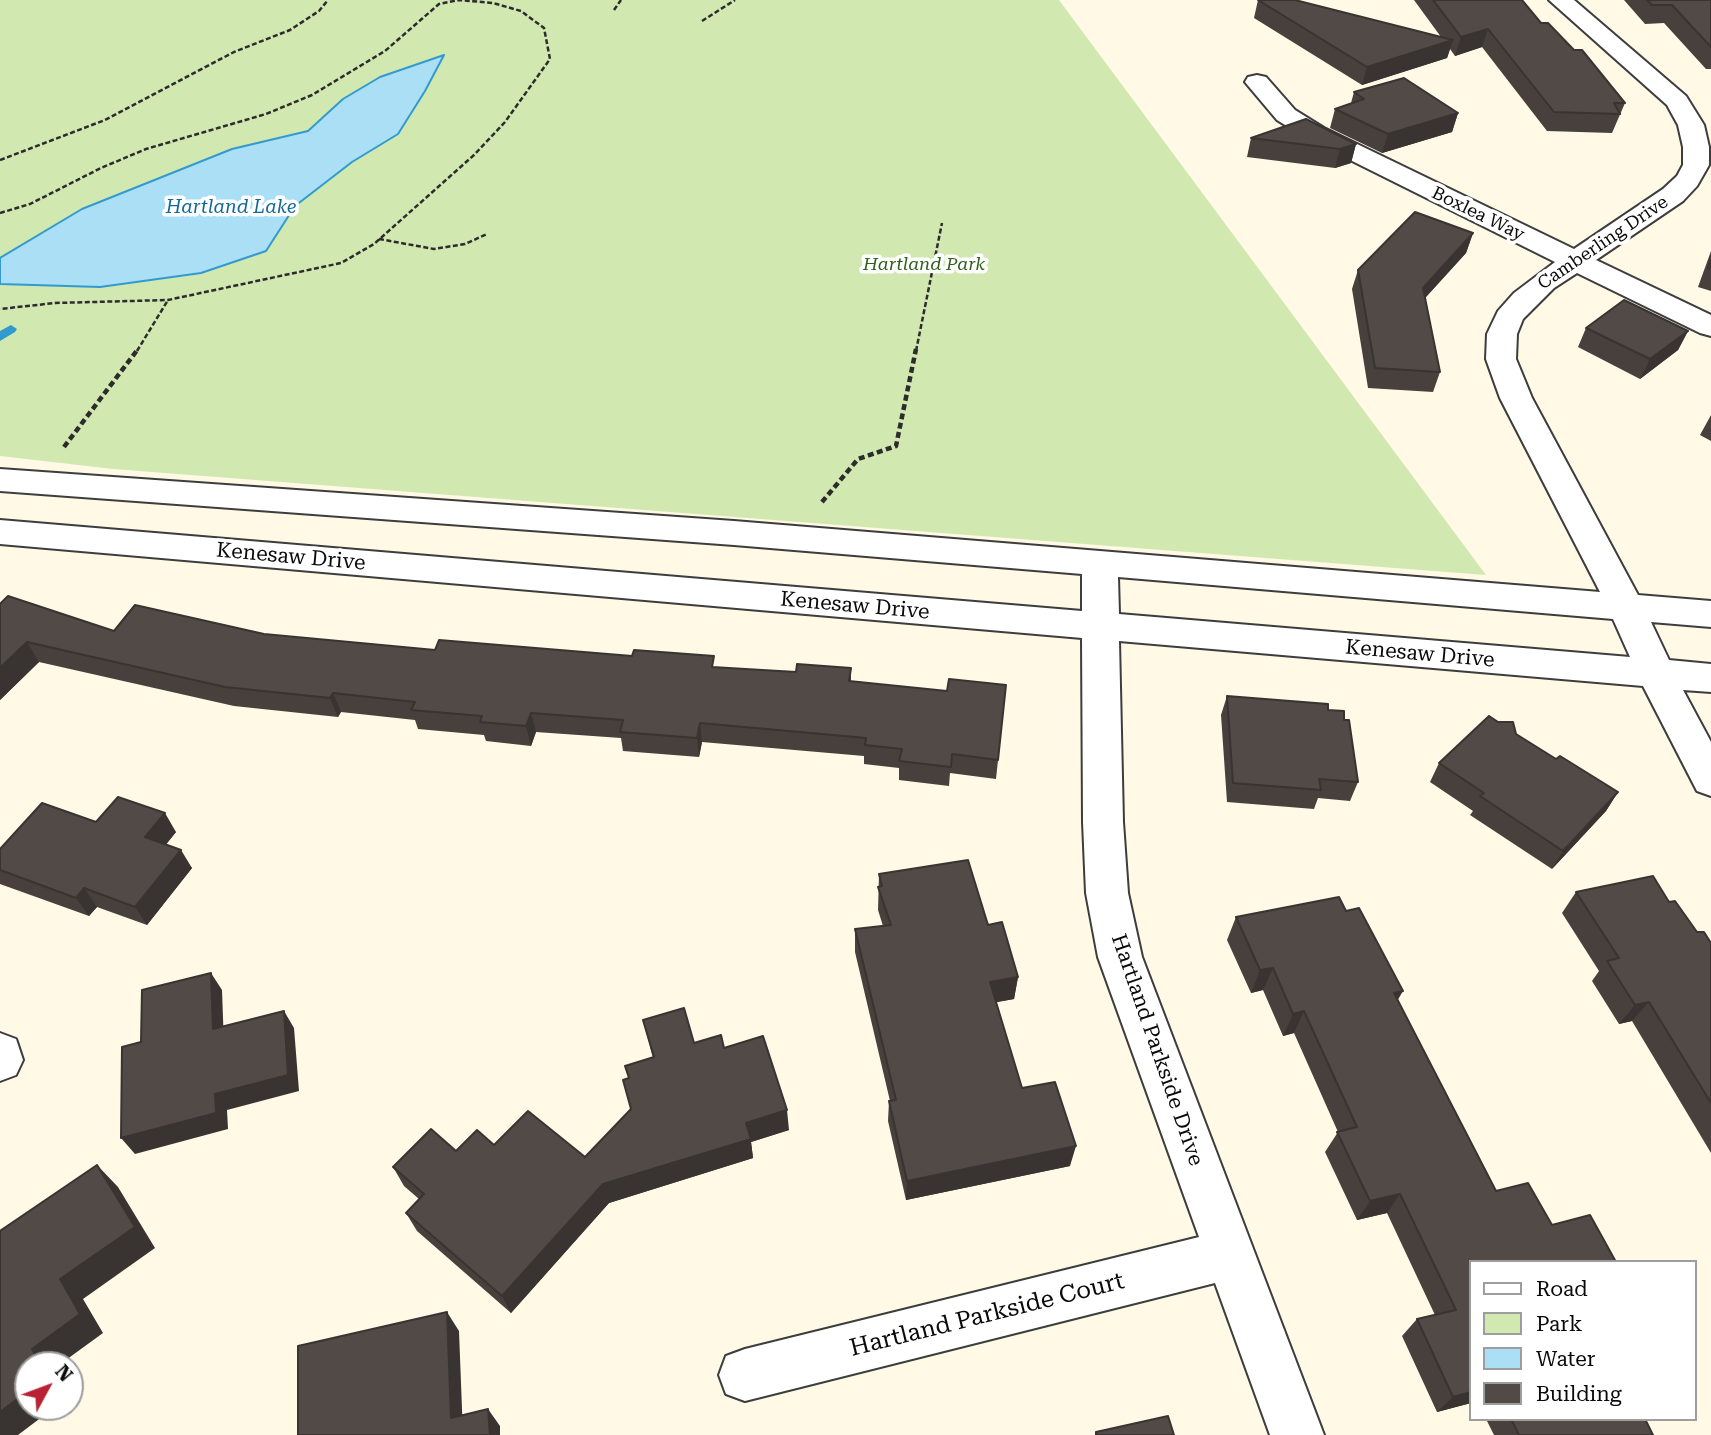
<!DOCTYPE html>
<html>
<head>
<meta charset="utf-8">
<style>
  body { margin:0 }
  #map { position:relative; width:1711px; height:1435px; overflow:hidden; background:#fff9e6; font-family:"Roboto Serif",serif }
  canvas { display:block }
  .legend { position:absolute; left:1469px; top:1260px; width:228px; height:161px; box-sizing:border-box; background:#fff; border:2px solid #9d9d9d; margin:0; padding:9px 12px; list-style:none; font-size:21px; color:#0a0a0a }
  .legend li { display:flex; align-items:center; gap:14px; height:35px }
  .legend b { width:35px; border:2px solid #9d9d9d }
  .north { position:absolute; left:14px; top:1351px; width:70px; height:70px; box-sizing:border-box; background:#fff; border:2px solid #9d9d9d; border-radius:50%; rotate:49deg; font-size:19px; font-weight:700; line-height:28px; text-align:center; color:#0a0a0a }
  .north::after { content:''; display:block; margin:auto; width:24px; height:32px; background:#b92233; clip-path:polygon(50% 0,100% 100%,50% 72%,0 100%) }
</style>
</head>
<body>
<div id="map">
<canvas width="1711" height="1435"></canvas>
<ul class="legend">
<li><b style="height:9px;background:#fff"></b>Road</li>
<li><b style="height:19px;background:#d1e8b1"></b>Park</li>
<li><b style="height:19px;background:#abdff6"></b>Water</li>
<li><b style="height:19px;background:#524a46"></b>Building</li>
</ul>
<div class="north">N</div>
</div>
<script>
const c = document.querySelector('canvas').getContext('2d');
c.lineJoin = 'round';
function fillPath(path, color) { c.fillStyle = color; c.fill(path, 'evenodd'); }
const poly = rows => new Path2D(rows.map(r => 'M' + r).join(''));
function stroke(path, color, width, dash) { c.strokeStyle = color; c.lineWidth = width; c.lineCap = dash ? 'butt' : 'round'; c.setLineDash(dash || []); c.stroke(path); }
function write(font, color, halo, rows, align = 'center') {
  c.font = font + ' "Roboto Serif",serif'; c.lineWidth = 7; c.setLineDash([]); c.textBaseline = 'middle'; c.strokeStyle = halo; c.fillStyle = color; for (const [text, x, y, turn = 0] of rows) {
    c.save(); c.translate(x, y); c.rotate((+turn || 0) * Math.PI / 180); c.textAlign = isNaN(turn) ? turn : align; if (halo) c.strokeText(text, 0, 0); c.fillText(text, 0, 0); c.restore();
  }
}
fillPath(poly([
  [0,0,1059,0,1486,575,113,469,0,456]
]), '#d1e8b1');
const water = poly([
  [444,55,425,91,398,134,352,162,295,206,266,251,201,273,100,287,0,284,0,258,82,209,232,149,308,131,343,99,380,77,444,55]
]);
fillPath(water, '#abdff6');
stroke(water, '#329ace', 2);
fillPath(poly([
  [11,325,17,329,15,332,0,341,0,331,11,325]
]), '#329ace');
const minor = poly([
  [1549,0,1574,0,1686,96,1704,125,1709,147,1709,165,1697,186,1683,201,1596,260,1711,315,1711,336,1700,333,1577,273,1554,288,1523,319,1517,334,1516,359,1532,398,1638,595,1711,601,1711,627,1651,622,1669,660,1711,664,1711,692,1683,690,1711,742,1711,796,1697,791,1643,686,1119,641,1123,822,1128,893,1142,957,1324,1435,1270,1435,1215,1283,745,1401,726,1394,719,1375,726,1356,745,1349,1199,1237,1098,957,1086,893,1083,822,1082,638,0,544,0,520,1082,611,1082,574,734,545,0,491,0,469,734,521,1600,592,1500,398,1486,359,1487,334,1498,311,1514,293,1555,262,1306,138,1277,120,1245,82,1248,77,1257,75,1266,77,1295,110,1324,128,1574,249,1663,189,1677,176,1683,165,1683,147,1678,125,1667,105,1549,0],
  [1118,577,1613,619,1630,657,1119,614,1118,577],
  [0,1033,16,1039,23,1060,16,1075,0,1081,0,1033]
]);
stroke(minor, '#3d3d3d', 4);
stroke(poly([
  [614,10,621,0],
  [702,21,735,0],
  [0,160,105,120,234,52,290,30,319,11,328,0],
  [0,213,30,204,101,168,146,149,266,114,312,95,385,51,439,4,459,0,493,3,521,11,544,28,550,59,505,122,474,155,374,244,341,263,168,300,55,303,0,309],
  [379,239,434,249,465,244,487,234],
  [137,351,168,300],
  [916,351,942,223]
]), '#2c2c2c', 2.5, [5, 2.5]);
stroke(poly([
  [64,447,138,349],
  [822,502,858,459,896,446,916,349]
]), '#2c2c2c', 4.5, [6, 3.5]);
fillPath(minor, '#fff');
fillPath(poly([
  [1258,0,1441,37,1414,0,1522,0,1541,23,1625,103,1612,133,1547,131,1482,47,1455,56,1450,49,1447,58,1362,85,1254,18],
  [1624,0,1711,0,1711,69,1706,69,1664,23,1645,24],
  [1354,92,1458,113,1452,132,1382,153,1330,128,1335,109,1351,103],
  [1251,138,1356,144,1351,163,1335,168,1247,157],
  [1473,233,1466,253,1425,298,1440,372,1433,392,1368,388,1352,289,1358,270],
  [1711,251,1711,291,1698,287],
  [1586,328,1688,331,1678,350,1640,379,1578,347],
  [1711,415,1711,441,1700,435],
  [0,604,114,631,264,634,435,650,796,672,851,668,851,681,947,691,1006,685,996,779,950,773,949,786,899,780,899,768,864,764,864,756,702,742,699,757,623,751,621,738,536,732,531,746,486,741,484,735,418,729,415,720,341,712,338,717,234,706,39,662,0,700],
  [1227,696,1328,710,1344,720,1358,782,1350,801,1318,798,1314,809,1227,802,1221,715],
  [1516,734,1556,759,1618,792,1606,811,1552,869,1470,815,1473,811,1430,782,1439,763],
  [96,822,176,832,166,844,192,868,147,925,97,907,89,916,0,884,0,849],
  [879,874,988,925,1018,977,1014,999,996,1002,1022,1088,1070,1166,906,1200,888,1121,889,1101,890,1101,855,952,855,929,883,926,878,910],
  [1576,892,1669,902,1697,932,1711,943,1711,1153,1632,1021,1619,1024,1592,981,1599,971,1562,913],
  [1346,911,1398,1000,1471,1262,1471,1403,1437,1412,1402,1336,1417,1319,1435,1315,1387,1213,1357,1220,1325,1152,1338,1132,1294,1033,1283,1036,1263,990,1251,993,1227,940,1236,917],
  [643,1020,694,1043,724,1048,789,1130,751,1142,753,1158,609,1203,511,1313,417,1231,406,1213,419,1199,404,1186,393,1167,456,1151,494,1145,585,1157,631,1109,628,1078,653,1058],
  [1486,1419,1645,1419,1653,1435,1494,1435]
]), '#47403c');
fillPath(poly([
  [1488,29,1482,47,1455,56,1461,37],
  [1453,40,1447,58,1362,85,1367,67],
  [1458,113,1452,132,1382,153,1388,134],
  [1356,144,1351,163,1335,168,1340,149],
  [1473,233,1466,253,1416,308,1423,288],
  [1688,331,1678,350,1640,379,1650,359],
  [27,642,39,662,0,700,0,668],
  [333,693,341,712,338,717,330,698],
  [531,713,536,732,531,746,526,726],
  [700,723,702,742,699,757,697,738],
  [1618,792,1606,811,1552,869,1563,851],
  [165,813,176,832,157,856,145,837],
  [181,850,192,868,147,925,135,907],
  [84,888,97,907,89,916,76,898],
  [1273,968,1263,990,1251,993,1260,970],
  [211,973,222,990,224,1046,213,1029],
  [1018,977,1014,999,987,1004,990,982],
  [1403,991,1390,1013,1394,993],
  [1649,1002,1632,1021,1619,1024,1635,1005],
  [284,1011,294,1028,299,1091,227,1110,228,1129,135,1154,121,1138,215,1094],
  [1304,1011,1294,1033,1283,1036,1293,1014],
  [787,1110,789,1130,751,1142,753,1158,609,1203,511,1313,502,1296,603,1184,746,1123],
  [1076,1146,1070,1166,906,1200,907,1181],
  [97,1165,118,1187,155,1248,83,1299,103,1333,59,1365,41,1365,32,1349,60,1279],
  [1400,1194,1387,1213,1357,1220,1370,1201],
  [447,1312,459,1331,463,1435,451,1418],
  [28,1391,28,1407,55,1407,18,1435,0,1435,0,1412],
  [1471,1392,1471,1403,1437,1412,1453,1397],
  [488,1409,500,1426,500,1435,490,1435]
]), '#393431');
const building = poly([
  [1258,0,1295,0,1453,40,1367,67,1258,0],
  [1433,0,1522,0,1541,23,1548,23,1574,50,1582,50,1625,103,1614,103,1620,114,1554,112,1488,29,1461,37,1433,0],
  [1647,0,1711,0,1711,47,1672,5,1652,5,1647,0],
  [1404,78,1458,113,1388,134,1335,109,1364,99,1354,92,1404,78],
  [1306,119,1356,144,1340,149,1251,138,1306,119],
  [1415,212,1473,233,1423,288,1440,372,1375,368,1358,270,1415,212],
  [1711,258,1711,269,1708,268,1711,258],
  [1624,300,1688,331,1650,359,1586,328,1624,300],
  [8,596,114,631,135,605,264,634,435,650,439,640,632,656,634,650,714,656,712,667,796,672,797,664,851,668,849,681,947,691,949,679,1006,685,998,760,952,754,951,767,899,761,902,749,865,745,866,738,700,723,697,738,620,732,623,720,531,713,526,726,480,722,482,716,411,710,415,702,333,693,330,698,225,687,27,642,0,668,0,604,8,596],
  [1227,696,1328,704,1328,710,1344,711,1344,720,1349,720,1358,782,1319,779,1321,790,1233,783,1227,696],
  [1489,716,1498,722,1513,722,1516,734,1556,759,1560,756,1618,792,1563,851,1480,796,1484,793,1439,763,1489,716],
  [118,797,165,813,145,837,181,850,135,907,84,888,76,898,0,870,0,849,42,803,96,822,118,797],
  [968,860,988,925,1002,922,1018,977,990,982,1022,1088,1055,1082,1076,1146,907,1181,889,1101,896,1100,855,929,891,925,878,887,882,886,879,874,968,860],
  [1653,876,1669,902,1675,901,1697,932,1704,932,1711,943,1711,1103,1649,1002,1635,1005,1607,961,1619,958,1576,892,1653,876],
  [1339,897,1346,911,1359,908,1403,991,1394,993,1496,1191,1528,1183,1552,1225,1590,1215,1616,1262,1471,1262,1471,1392,1453,1397,1417,1319,1456,1310,1400,1194,1370,1201,1337,1132,1357,1127,1304,1011,1293,1014,1273,968,1260,970,1236,917,1339,897],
  [211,973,213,1029,284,1011,288,1075,215,1094,216,1113,121,1138,122,1047,141,1042,142,990,211,973],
  [684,1008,694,1043,721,1035,724,1048,763,1036,787,1110,746,1123,751,1139,603,1184,502,1296,406,1213,424,1194,393,1167,431,1129,456,1151,477,1130,494,1145,528,1111,585,1157,631,1109,623,1080,629,1078,625,1066,654,1057,643,1020,684,1008],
  [97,1165,135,1227,60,1279,80,1314,32,1349,41,1365,28,1365,28,1391,0,1412,0,1231,97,1165],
  [447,1312,451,1418,488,1409,490,1435,298,1435,298,1346,447,1312],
  [1168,1416,1174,1435,1096,1435,1096,1432,1168,1416],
  [1511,1419,1645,1419,1653,1435,1519,1435,1511,1419]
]);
fillPath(building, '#524a46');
stroke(building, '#393431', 2);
write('18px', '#0a0a0a', '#fff', [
  ["Boxlea Way",1478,214,26],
  ["Camberling Drive",1603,243,-34]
]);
write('italic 18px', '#2e601b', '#fff', [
  ["Hartland Park",924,265]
]);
write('italic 19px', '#14699b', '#fff', [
  ["Hartland Lake",231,207]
]);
write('21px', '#0a0a0a', '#fff', [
  ["Kenesaw Drive",291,557,5],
  ["Kenesaw Drive",855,606,5],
  ["Kenesaw Drive",1420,654,5],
  ["Hartland Parkside Drive",1157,1050,71]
]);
write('24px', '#0a0a0a', '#fff', [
  ["Hartland Parkside Court",987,1315,-14]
]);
</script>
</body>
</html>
